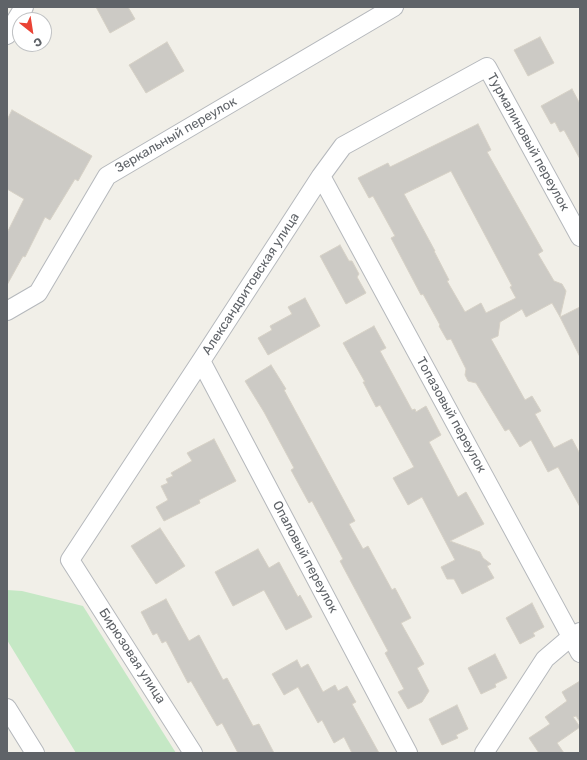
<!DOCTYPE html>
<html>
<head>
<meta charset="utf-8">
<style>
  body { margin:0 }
  #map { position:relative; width:587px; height:760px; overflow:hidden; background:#f1efe8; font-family:Rubik,sans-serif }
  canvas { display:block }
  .frame { position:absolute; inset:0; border:8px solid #5f6368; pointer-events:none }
  .north { position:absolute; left:12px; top:12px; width:40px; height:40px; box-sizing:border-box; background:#fff; border:1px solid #bfc1c3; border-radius:50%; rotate:150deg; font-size:11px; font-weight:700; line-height:16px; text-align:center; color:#5f6368 }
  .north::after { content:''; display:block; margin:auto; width:14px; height:18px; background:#ea4335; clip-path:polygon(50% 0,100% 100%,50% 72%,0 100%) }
</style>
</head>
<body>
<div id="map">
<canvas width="587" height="760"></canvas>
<div class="frame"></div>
<div class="north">С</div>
</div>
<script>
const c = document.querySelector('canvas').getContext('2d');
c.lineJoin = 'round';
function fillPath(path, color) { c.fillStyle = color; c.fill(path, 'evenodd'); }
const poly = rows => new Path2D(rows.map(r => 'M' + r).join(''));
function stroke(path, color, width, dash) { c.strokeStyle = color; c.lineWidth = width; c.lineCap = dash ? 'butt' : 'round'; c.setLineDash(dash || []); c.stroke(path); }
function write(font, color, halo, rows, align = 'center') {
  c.font = font + ' Rubik,sans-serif'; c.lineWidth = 3; c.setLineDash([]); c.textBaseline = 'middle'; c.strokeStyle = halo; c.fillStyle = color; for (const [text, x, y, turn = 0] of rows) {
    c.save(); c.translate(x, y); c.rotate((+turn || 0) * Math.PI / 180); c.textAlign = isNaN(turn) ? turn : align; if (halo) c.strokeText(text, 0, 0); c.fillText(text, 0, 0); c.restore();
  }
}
fillPath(poly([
  [7,590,22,591,83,606,176,753,76,753,7,640]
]), '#c5e8c5');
const building = poly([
  [96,7,128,7,135,19,110,33,96,7],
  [540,37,554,63,528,76,514,50,540,37],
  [167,42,184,71,146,93,129,65,167,42],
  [572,89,580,104,580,159,564,130,560,132,555,122,551,124,541,106,572,89],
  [12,110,92,156,78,181,75,179,50,220,45,217,25,257,23,256,7,285,7,233,24,199,7,189,7,120,12,110],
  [478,124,491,150,487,152,543,251,538,254,554,281,562,284,566,291,560,317,552,303,526,317,522,309,500,322,498,336,491,339,525,400,532,396,541,411,535,414,554,448,572,439,580,454,580,507,558,467,548,472,531,440,520,447,509,429,505,431,476,383,468,381,465,375,466,369,451,339,447,340,439,326,440,325,423,294,421,295,391,238,395,236,373,196,369,198,358,178,388,163,390,167,478,124],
  [451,171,512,286,510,287,516,298,486,313,481,303,465,312,447,281,449,280,434,251,435,251,404,194,451,171],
  [340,245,349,261,352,261,359,274,357,277,366,293,346,304,320,256,340,245],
  [305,298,320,326,268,355,258,338,272,330,270,326,292,314,288,307,305,298],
  [580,307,580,357,560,317,580,307],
  [374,326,386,348,380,351,412,410,415,409,416,412,426,406,441,435,429,442,458,497,466,492,484,524,450,541,480,552,483,558,491,564,487,566,494,578,462,594,454,579,447,579,441,567,455,560,422,497,408,505,393,478,414,467,380,405,376,407,363,382,365,382,343,343,374,326],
  [271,365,286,389,284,390,355,521,349,524,363,549,368,546,392,590,395,588,411,618,401,623,424,664,417,668,429,691,422,702,408,709,398,692,404,689,385,653,388,651,340,561,343,559,312,501,309,503,291,470,294,468,264,412,245,381,271,365],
  [214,439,236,481,199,500,200,503,164,521,156,507,168,500,161,486,168,483,166,479,173,476,171,473,192,461,187,453,214,439],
  [160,528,185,566,156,584,131,546,160,528],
  [258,549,269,568,279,562,298,597,300,595,312,617,286,630,264,590,233,606,215,572,258,549],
  [166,599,189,641,199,635,223,680,227,678,253,726,259,724,274,753,238,753,222,723,217,726,191,681,188,683,166,641,162,643,157,633,153,635,141,612,166,599],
  [532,603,544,627,533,633,535,636,520,644,506,618,532,603],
  [495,654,507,678,495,684,496,687,481,694,468,668,495,654],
  [297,660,301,668,308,664,323,692,335,685,338,691,347,686,356,702,352,704,379,753,352,753,344,737,334,743,322,720,318,723,298,687,284,695,272,674,297,660],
  [580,681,580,722,576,716,573,717,580,727,557,743,564,753,539,753,529,738,550,724,545,717,567,701,562,692,580,681],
  [457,705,468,729,456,735,458,738,442,745,429,719,457,705]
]);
fillPath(building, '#cccac5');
stroke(building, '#d6d1c6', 1);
const street = poly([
  [7,35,24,7],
  [321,176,580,653],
  [7,311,38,293,107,176,394,7],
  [201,361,408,753],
  [7,708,35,753],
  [193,753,70,560,201,361,321,176,343,146,487,67,580,237],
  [484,753,545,659,572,636,580,632]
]);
stroke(street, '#b5b8bc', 20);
stroke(street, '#fff', 18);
write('13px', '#5f6368', '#fff', [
  ["Зеркальный переулок",176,135,-30],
  ["Турмалиновый переулок",528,142,61],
  ["Александритовская улица",251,284,-57],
  ["Топазовый переулок",451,415,61],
  ["Опаловый переулок",305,557,62],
  ["Бирюзовая улица",132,656,57]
]);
</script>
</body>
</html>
